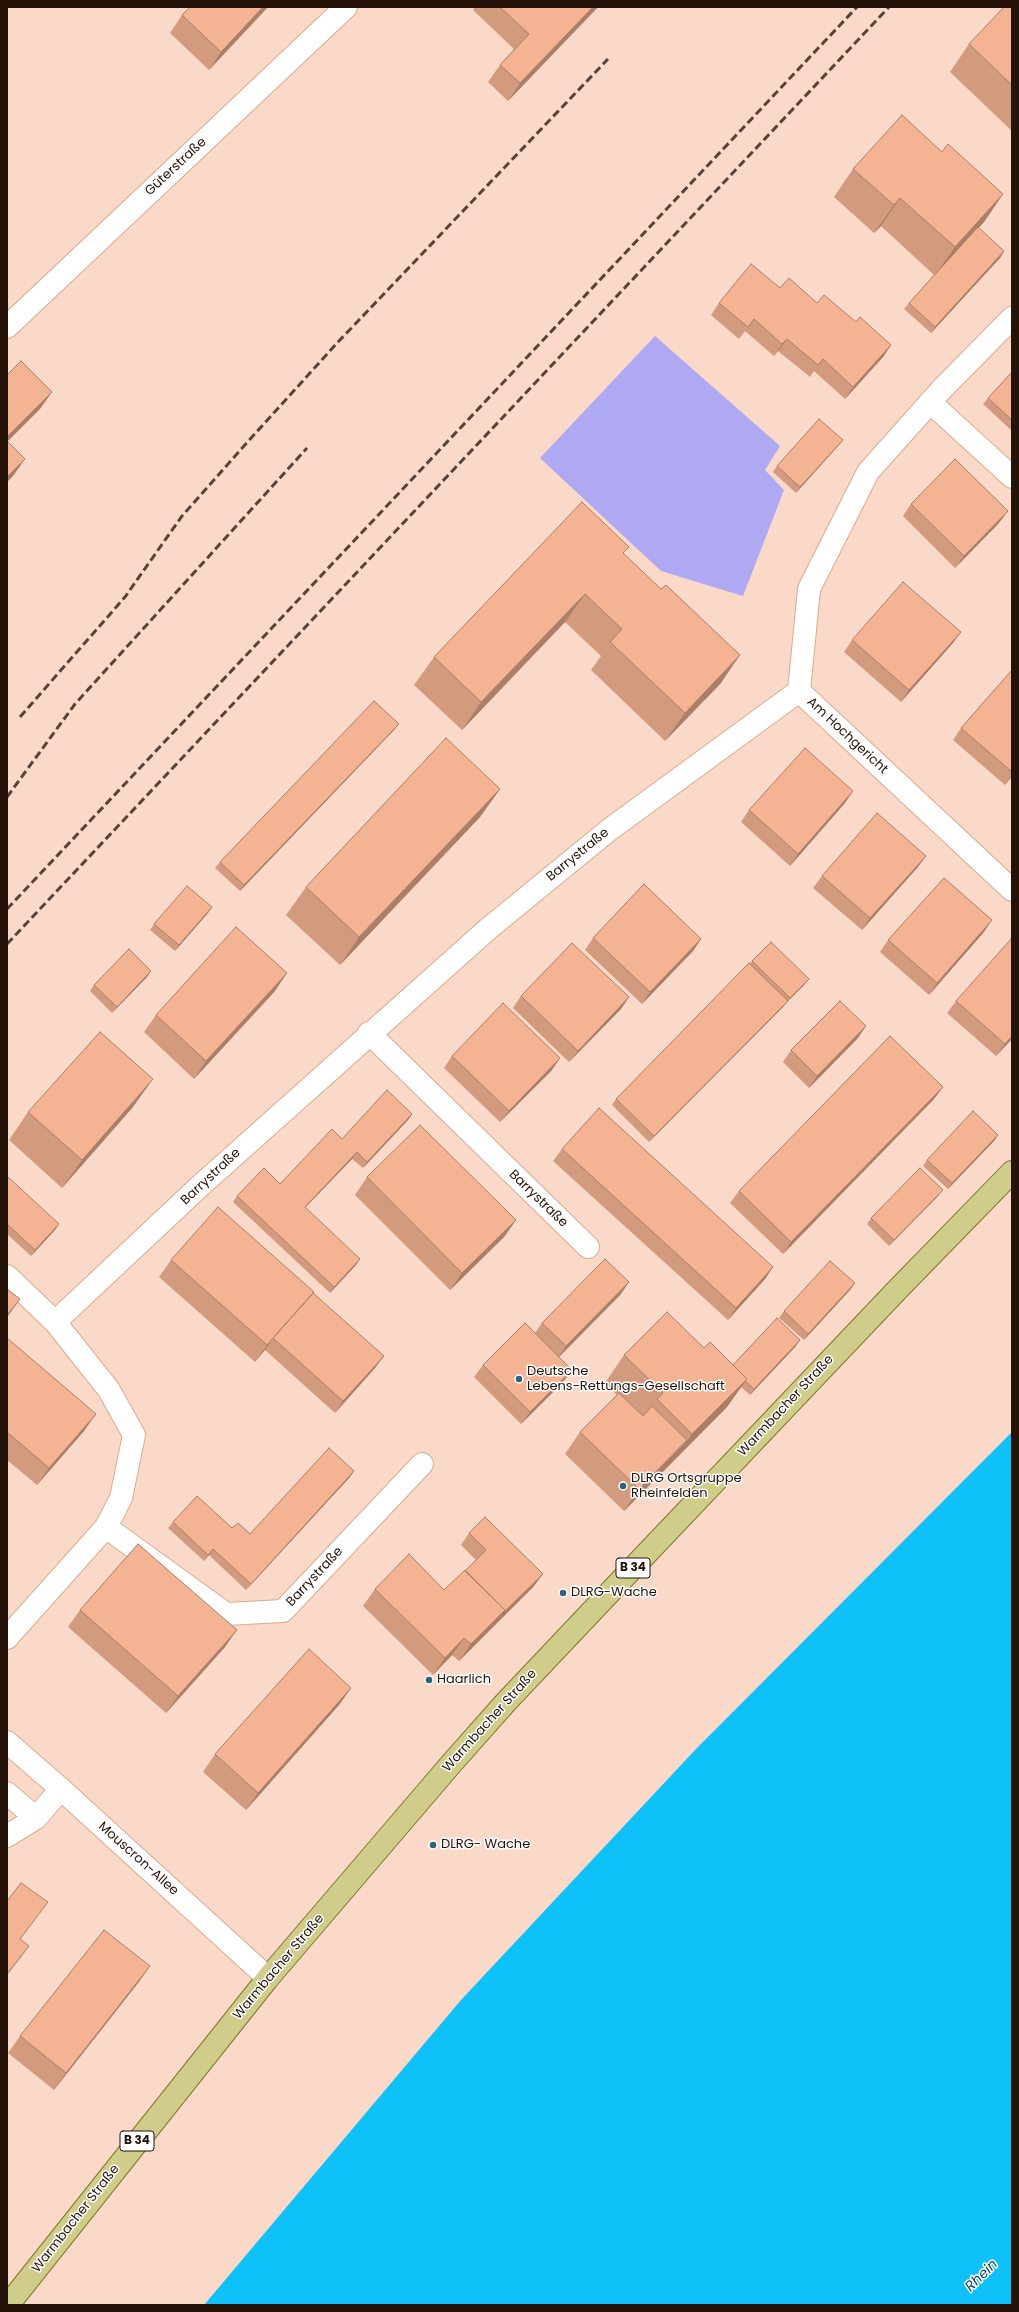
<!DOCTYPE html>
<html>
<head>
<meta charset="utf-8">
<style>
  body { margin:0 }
  #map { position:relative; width:1019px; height:2312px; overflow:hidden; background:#fbd9c9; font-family:Poppins,sans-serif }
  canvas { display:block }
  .frame { position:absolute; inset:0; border:8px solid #251208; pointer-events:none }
</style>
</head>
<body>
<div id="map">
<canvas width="1019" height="2312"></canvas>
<div class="frame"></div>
</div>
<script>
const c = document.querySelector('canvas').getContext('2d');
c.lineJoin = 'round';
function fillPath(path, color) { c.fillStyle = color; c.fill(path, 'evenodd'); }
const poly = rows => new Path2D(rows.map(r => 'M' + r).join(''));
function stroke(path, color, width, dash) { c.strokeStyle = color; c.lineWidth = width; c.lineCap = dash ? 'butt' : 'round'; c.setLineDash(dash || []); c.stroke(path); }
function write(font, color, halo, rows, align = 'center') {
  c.font = font + ' Poppins,sans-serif'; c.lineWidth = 3; c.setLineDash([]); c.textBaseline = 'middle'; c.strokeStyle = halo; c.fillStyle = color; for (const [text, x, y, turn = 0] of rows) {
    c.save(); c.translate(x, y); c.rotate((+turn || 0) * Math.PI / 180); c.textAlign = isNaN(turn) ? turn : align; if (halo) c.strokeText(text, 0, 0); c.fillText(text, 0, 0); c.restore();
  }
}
fillPath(poly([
  [655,336,780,446,765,470,784,490,743,596,661,571,540,458]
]), '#afa8f3');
fillPath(poly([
  [1012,1432,1012,2305,204,2305,461,2000,696,1749]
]), '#0ec1f9');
const minor = poly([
  [1012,318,942,389,868,472,809,589,799,691,1012,890],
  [7,327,346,7],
  [930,402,1012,477],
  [369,1033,588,1247],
  [7,1276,55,1322],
  [106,1527,226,1614,283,1611,422,1464],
  [7,1638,106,1527,121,1498,134,1435,109,1390,55,1322,200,1186,488,929,609,830,799,691],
  [7,1793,36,1818],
  [7,1836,36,1818,61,1789]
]);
const tertiary = poly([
  [7,1742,61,1789,268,1978]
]);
const primary = poly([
  [8,2305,268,1978,451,1764,506,1702,648,1552,898,1289,1012,1172]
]);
stroke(minor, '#dea98e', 24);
stroke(tertiary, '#dea98e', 24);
stroke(primary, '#7f7628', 24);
stroke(minor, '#fff', 22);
stroke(tertiary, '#fff', 22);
stroke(primary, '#cfcd89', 22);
stroke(poly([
  [20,717,125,597,182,516,243,447,338,342,608,59],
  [7,797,75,704,307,448],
  [7,909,857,7],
  [7,944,889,7]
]), '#594237', 3, [8, 4]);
fillPath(poly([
  [268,7,209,70,170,33,182,15],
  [475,7,598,7,508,101,488,82,500,65,514,49,473,10],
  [1012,7,1012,131,950,72,969,44],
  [942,152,1003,194,984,222,978,228,1004,251,1000,258,931,333,904,309,909,303,934,275,881,226,874,233,834,197,853,169],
  [780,288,817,303,856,322,891,345,883,357,845,399,814,371,810,377,778,351,774,356,745,331,739,339,711,315,719,303],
  [1012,372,1012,431,983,404,988,398],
  [843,440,838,446,796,493,773,472,777,466],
  [911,504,999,523,955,568,903,516],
  [624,554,721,683,665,741,591,670,601,656,565,622,462,730,414,685,434,657],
  [961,632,952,644,901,702,844,652,852,640],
  [1012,670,1012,776,1005,785,953,740,961,728],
  [399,724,394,730,240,891,215,868,220,862],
  [500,789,480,817,340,965,286,915,306,887],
  [845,803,790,866,741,822,749,810],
  [926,856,917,868,862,930,813,888,822,876],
  [212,907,208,913,175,951,150,930,154,924],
  [984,932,929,995,880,952,888,940],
  [593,938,701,939,693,951,642,1004,585,950],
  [752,961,809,979,804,985,785,1004,783,1007,649,1142,612,1105,616,1099,750,964],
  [147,977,112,1013,90,991,94,985],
  [275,991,194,1079,144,1032,156,1015],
  [521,996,629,997,621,1009,569,1062,513,1008],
  [956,1001,1012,1039,996,1056,947,1013],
  [858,1038,809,1088,783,1062,791,1050],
  [452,1056,552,1070,500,1122,444,1068],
  [943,1087,934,1099,783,1254,730,1203,739,1191],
  [133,1107,62,1188,9,1140,28,1112],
  [412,1114,408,1120,363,1168,352,1159,305,1208,356,1265,330,1293,233,1202,237,1196,280,1184,342,1139],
  [998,1135,994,1141,948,1189,923,1166,927,1160],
  [562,1149,773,1267,765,1279,728,1320,553,1161],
  [7,1176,55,1230,31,1256,7,1234],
  [367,1177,516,1220,504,1237,450,1290,355,1195],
  [938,1196,889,1246,867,1224,871,1218],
  [171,1260,314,1292,309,1298,384,1356,375,1368,335,1413,265,1350,255,1362,159,1277],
  [855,1283,850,1290,804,1340,779,1318,784,1311],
  [621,1294,559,1357,563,1382,521,1424,474,1377,483,1365,535,1333,542,1323],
  [7,1338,84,1431,37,1485,7,1460],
  [796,1346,750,1395,741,1387,727,1407,624,1511,565,1454,580,1432,617,1395,605,1383,624,1355,704,1348,733,1365],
  [350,1477,246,1590,209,1555,204,1561,168,1528,173,1522,232,1528,250,1534],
  [469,1533,534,1586,459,1661,452,1655,433,1675,363,1606,375,1589,444,1590,465,1571,476,1560,461,1545],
  [80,1610,225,1647,166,1713,68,1627],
  [351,1688,339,1705,246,1810,203,1772,215,1754],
  [150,1966,138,1983,54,2090,8,2053,20,2036]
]), '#d29b7e');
fillPath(poly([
  [263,7,268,7,209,70,221,52],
  [593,7,598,7,508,101,520,83],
  [1003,194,984,222,935,275,955,247],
  [900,198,881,226,874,233,894,205],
  [1004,251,1000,258,931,333,935,327],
  [787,339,778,351,774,356,782,344],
  [891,345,883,357,845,399,853,387],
  [52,392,40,409,7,442,7,437],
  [843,440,838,446,796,493,800,487],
  [25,459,13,476,7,482,7,477],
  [1008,511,999,523,955,568,964,556],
  [585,594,565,622,462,730,481,702],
  [961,632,952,644,901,702,909,690],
  [740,655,721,683,665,741,685,713],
  [399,724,394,730,240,891,244,885],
  [1012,774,1012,776,1005,785],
  [500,789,480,817,340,965,359,937],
  [853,791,845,803,790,866,798,854],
  [926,856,917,868,862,930,870,918],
  [212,907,208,913,175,951,179,945],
  [992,920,984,932,929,995,937,983],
  [701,939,693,951,642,1004,650,992],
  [151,971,147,977,112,1013,117,1007],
  [287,973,275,991,194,1079,206,1061],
  [809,979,804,985,785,1004,790,998],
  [629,997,621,1009,569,1062,578,1051],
  [788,1001,783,1007,649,1142,654,1136],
  [866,1026,858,1038,809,1088,817,1076],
  [1012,1036,1012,1039,996,1056,1005,1044],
  [560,1058,552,1070,500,1122,509,1111],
  [153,1079,133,1107,62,1188,82,1160],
  [943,1087,934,1099,783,1254,791,1242],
  [412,1114,408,1120,363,1168,367,1162],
  [998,1135,994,1141,948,1189,952,1183],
  [357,1152,352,1159,300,1213,305,1207],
  [943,1190,938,1196,889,1246,894,1240],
  [516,1220,504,1237,450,1290,462,1273],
  [59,1224,55,1230,31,1256,35,1250],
  [360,1259,356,1265,330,1293,334,1287],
  [773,1267,765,1279,728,1320,736,1308],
  [629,1282,621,1294,558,1358,566,1346],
  [855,1283,850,1290,804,1340,808,1334],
  [314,1292,302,1309,273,1338,265,1350,255,1362,267,1345],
  [20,1299,8,1316,7,1317,7,1315],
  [800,1340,796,1346,750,1395,754,1389],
  [384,1356,375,1368,335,1413,343,1401],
  [572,1370,563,1382,521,1424,530,1412],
  [747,1379,727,1407,624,1511,639,1489,687,1441,692,1434],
  [96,1414,84,1431,37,1485,49,1468],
  [354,1471,350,1477,246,1590,251,1584],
  [213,1549,209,1555,204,1561,208,1555],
  [543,1574,534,1586,459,1661,471,1644,505,1610],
  [237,1630,225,1647,166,1713,178,1696],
  [464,1638,452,1655,433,1675,445,1658],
  [351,1688,339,1705,246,1810,258,1793],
  [29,1946,21,1957,7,1975,7,1974],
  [150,1966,138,1983,54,2090,66,2073]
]), '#ab7e67');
const building = poly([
  [190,7,263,7,221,52,182,15,190,7],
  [500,7,593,7,520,83,500,65,529,34,500,7],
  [1004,7,1012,7,1012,85,969,44,1004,7],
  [902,115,942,152,948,144,1003,194,955,247,900,198,894,205,853,169,902,115],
  [978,227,1004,251,935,327,909,303,978,227],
  [751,264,780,288,789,278,817,303,824,295,856,322,860,317,891,345,853,387,823,359,818,365,787,339,782,344,754,319,748,327,719,303,751,264],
  [21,361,52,392,7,437,7,375,21,361],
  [1012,372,1012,420,988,398,1012,372],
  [819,419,843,440,800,487,777,466,819,419],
  [7,441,25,459,7,477,7,441],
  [955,459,1008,511,964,556,911,504,955,459],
  [582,502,629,547,623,553,661,589,666,585,740,655,685,713,610,642,622,629,585,594,481,702,434,657,582,502],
  [903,582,961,632,909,690,852,640,903,582],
  [1012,670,1012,772,961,728,1012,670],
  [374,701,399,724,244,885,220,862,374,701],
  [446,738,500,789,359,937,306,887,446,738],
  [805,748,853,791,798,854,749,810,805,748],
  [877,813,926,856,870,918,822,876,877,813],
  [944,878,992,920,937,983,888,940,944,878],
  [644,884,701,939,650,992,593,938,644,884],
  [187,886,212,907,179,945,154,924,187,886],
  [236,927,287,973,206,1061,156,1015,236,927],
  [1011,939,1012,939,1012,1036,1005,1044,956,1001,1011,939],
  [771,942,809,979,790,998,752,961,771,942],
  [572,943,629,997,578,1051,521,996,572,943],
  [129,949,151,971,117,1007,94,985,129,949],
  [749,963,788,1001,654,1136,616,1099,749,963],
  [840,1001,866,1026,817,1076,791,1050,840,1001],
  [503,1003,560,1058,509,1111,452,1056,503,1003],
  [100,1032,153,1079,82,1160,28,1112,100,1032],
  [890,1036,943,1087,791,1242,739,1191,890,1036],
  [387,1090,412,1114,367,1162,357,1152,305,1207,360,1259,334,1287,237,1196,264,1168,280,1184,332,1129,342,1139,387,1090],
  [599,1108,773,1267,736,1308,562,1149,599,1108],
  [973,1111,998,1135,952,1183,927,1160,973,1111],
  [420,1125,516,1220,462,1273,367,1177,420,1125],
  [920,1168,943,1190,894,1240,871,1218,920,1168],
  [7,1176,59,1224,35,1250,7,1224,7,1176],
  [218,1207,314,1292,267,1345,171,1260,218,1207],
  [605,1259,629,1282,566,1346,542,1323,605,1259],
  [830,1261,855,1283,808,1334,784,1311,830,1261],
  [7,1289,20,1299,7,1315,7,1289],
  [313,1293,384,1356,343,1401,273,1338,313,1293],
  [667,1312,704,1348,710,1342,747,1379,692,1434,657,1399,663,1393,624,1355,667,1312],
  [777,1318,800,1340,754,1389,745,1381,747,1379,733,1365,777,1318],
  [525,1323,572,1370,530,1412,483,1365,525,1323],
  [7,1338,96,1414,49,1468,7,1432,7,1338],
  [619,1393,643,1416,652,1406,687,1440,639,1489,580,1432,619,1393],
  [329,1448,354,1471,251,1584,213,1549,208,1555,173,1522,197,1496,232,1528,238,1523,250,1534,329,1448],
  [485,1517,543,1574,501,1615,505,1610,465,1571,486,1550,469,1533,485,1517],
  [138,1544,237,1630,178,1696,80,1610,138,1544],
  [409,1554,444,1590,465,1570,505,1610,471,1644,464,1638,445,1658,375,1589,409,1554],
  [309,1649,351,1688,258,1793,215,1754,309,1649],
  [21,1883,48,1902,20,1939,29,1946,7,1974,7,1901,21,1883],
  [104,1930,150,1966,66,2073,20,2036,104,1930]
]);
fillPath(building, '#f4b493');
stroke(building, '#ab7e67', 1);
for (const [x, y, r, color] of [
  [519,1379,4,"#29647c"],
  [623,1486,4,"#29647c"],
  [563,1593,4,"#29647c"],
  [429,1680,4,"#29647c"],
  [433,1845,4,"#29647c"]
]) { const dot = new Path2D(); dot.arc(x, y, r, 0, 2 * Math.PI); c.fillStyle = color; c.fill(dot); stroke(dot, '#fff', 1.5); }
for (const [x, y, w] of [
  [633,1568,34],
  [137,2141,34]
]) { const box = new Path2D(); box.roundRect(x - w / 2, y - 10, w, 20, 3); c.fillStyle = '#fff'; c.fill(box); stroke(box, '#251208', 1); }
write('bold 12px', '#251208', null, [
  ["B 34",633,1568],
  ["B 34",137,2141]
]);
write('13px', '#251208', '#fff', [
  ["Güterstraße",176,167,-43],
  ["Am Hochgericht",847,736,43],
  ["Barrystraße",578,855,-39],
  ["Barrystraße",211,1177,-43],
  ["Barrystraße",538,1199,44],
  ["Warmbacher Straße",786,1406,-47],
  ["Barrystraße",315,1577,-47],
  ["Warmbacher Straße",490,1721,-48],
  ["Mouscron-Allee",138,1859,42],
  ["Warmbacher Straße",279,1967,-50],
  ["Warmbacher Straße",76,2219,-52]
]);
write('13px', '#251208', '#fff', [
  ["Deutsche",527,1372],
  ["Lebens-Rettungs-Gesellschaft",527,1387],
  ["DLRG Ortsgruppe",631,1479],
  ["Rheinfelden",631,1494],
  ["DLRG-Wache",571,1593],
  ["Haarlich",437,1680],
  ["DLRG- Wache",441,1845]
], 'left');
write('italic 14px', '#0a4b61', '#fff', [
  ["Rhein",982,2276,-44]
]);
</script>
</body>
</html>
